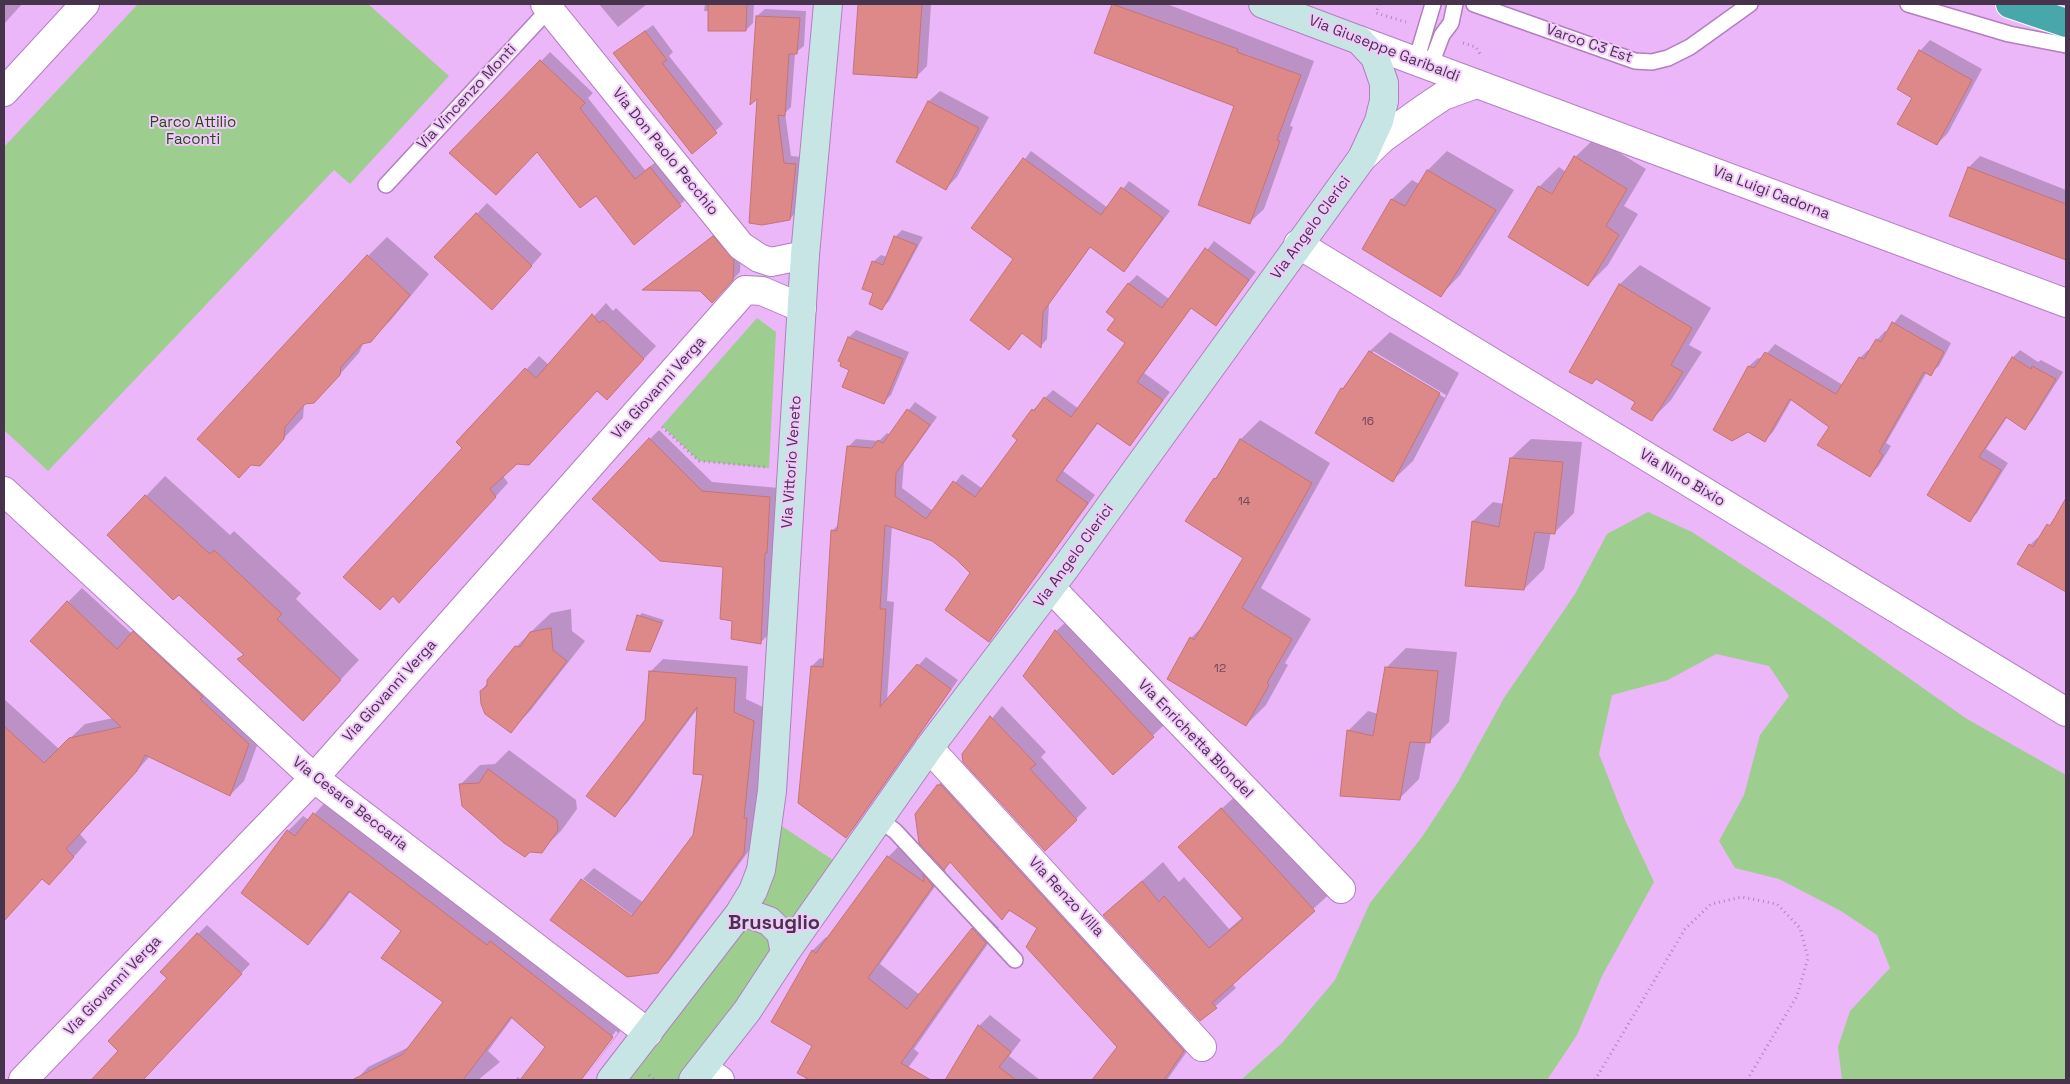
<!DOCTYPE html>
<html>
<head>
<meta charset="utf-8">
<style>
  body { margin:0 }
  #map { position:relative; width:2070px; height:1084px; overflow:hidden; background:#ebb7f8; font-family:"Space Grotesk",sans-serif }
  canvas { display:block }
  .frame { position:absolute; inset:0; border:5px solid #48334d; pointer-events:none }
</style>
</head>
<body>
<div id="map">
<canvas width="2070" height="1084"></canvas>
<div class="frame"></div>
</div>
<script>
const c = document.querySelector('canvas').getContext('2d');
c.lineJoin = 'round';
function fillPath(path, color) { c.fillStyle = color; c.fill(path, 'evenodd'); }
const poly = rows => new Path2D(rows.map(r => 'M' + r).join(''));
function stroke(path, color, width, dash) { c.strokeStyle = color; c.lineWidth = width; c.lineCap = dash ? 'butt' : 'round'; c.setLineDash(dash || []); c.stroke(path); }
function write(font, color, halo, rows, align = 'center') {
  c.font = font + ' "Space Grotesk",sans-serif'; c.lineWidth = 4; c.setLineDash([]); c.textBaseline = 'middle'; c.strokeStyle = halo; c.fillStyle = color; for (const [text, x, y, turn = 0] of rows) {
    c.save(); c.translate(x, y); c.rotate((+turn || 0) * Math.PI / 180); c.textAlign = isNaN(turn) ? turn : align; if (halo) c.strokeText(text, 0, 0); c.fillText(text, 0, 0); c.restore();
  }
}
fillPath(poly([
  [138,4,368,4,449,76,350,184,334,170,48,471,4,430,4,147],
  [757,318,776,332,769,468,699,461,662,426],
  [1648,512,1692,532,1825,619,1967,719,2066,775,2066,1080,1842,1080,1838,1047,1850,1011,1890,968,1877,935,1841,911,1779,879,1735,868,1719,841,1744,795,1760,735,1789,696,1769,666,1716,654,1668,680,1612,695,1599,754,1625,820,1654,882,1602,976,1577,1035,1547,1080,1241,1080,1282,1043,1335,980,1370,903,1422,837,1458,782,1504,698,1575,594,1607,534],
  [768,817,845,868,693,1080,611,1080,739,914]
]), '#9dce90');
fillPath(poly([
  [4,4,22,4,4,24],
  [599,4,647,4,618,27],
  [705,4,754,4,753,23,746,30,709,11,704,11],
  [859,4,931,4,927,66,916,77,854,72],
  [1114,4,1167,4,1314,61,1290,126,1293,127,1264,209,1249,223,1235,105,1096,53],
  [765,9,806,11,804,46,795,53,791,107,785,113,791,156,802,157,797,211,790,219,757,16],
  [653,25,673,52,669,56,723,124,692,152,615,53],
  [1930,40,1982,69,1948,133,1937,144,1913,97,1920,51],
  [550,52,593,93,588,98,645,170,660,159,690,196,634,244,596,194,537,150,451,153],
  [940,91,989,117,957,177,946,188,897,162,929,101],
  [1595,138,1646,169,1624,206,1638,214,1608,265,1588,285,1539,187,1559,167,1566,172,1575,157],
  [1031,151,1108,208,1129,181,1170,211,1124,271,1091,246,1049,304,1047,339,1041,346,1023,332,1009,348,1015,259,973,228],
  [1447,151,1514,190,1460,275,1441,295,1392,199,1412,180,1419,184,1428,170],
  [1980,156,2066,190,2066,259,1950,216,1969,167],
  [487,203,542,254,503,298,436,257],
  [721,230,741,252,740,272,719,294,651,283],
  [902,230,923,237,889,301,882,308,875,293,873,262,881,255,887,257,895,237],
  [387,237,429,274,390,321,370,341,364,342,359,353,333,382,307,402,304,406,303,418,259,464,368,256],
  [1214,241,1256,272,1216,324,1192,307,1144,373,1170,392,1130,444,1099,422,1063,471,1095,495,989,640,972,573,957,558,932,540,892,526,887,601,894,602,887,700,926,657,958,680,854,828,846,836,812,666,820,658,824,659,832,531,840,523,848,447,856,439,879,441,887,433,890,435,915,402,937,417,904,463,902,488,933,511,962,474,983,489,1019,440,1033,410,1053,390,1079,409,1127,343,1117,318,1108,312,1129,283,1137,275,1169,299],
  [1640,265,1711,308,1689,345,1702,352,1671,400,1652,419,1637,402,1596,378,1571,372,1620,284],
  [606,303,613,311,616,308,656,346,619,386,597,390,503,476,508,483,411,589,464,448,458,442,539,356,549,365],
  [1901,314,1951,343,1939,366,1930,374,1927,372,1886,443,1891,446,1878,467,1870,475,1830,427,1792,399,1773,432,1765,440,1748,430,1715,430,1749,366,1758,358,1762,359,1775,344,1843,385,1860,358,1868,350,1870,351,1877,340,1885,331,1887,332],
  [856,330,909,352,891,395,884,402,850,369,849,337],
  [1390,332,1459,373,1413,461,1393,480,1342,389,1370,351],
  [1373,351,1446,395,1445,398,1373,354],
  [2020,350,2038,362,2041,360,2063,372,2032,421,2025,428,2008,416,1986,449,2008,463,1977,513,1970,520,1929,494,2013,357],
  [1260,420,1330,463,1261,588,1311,619,1285,663,1288,665,1266,705,1246,725,1191,638,1204,625,1245,557,1215,479,1241,439],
  [659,430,712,482,779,488,775,543,773,545,770,633,760,643,733,620,725,565,650,439],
  [1531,439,1582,442,1574,513,1554,533,1551,532,1544,569,1524,589,1473,521,1493,502,1504,504,1511,458],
  [165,476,230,535,234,531,301,593,296,599,359,660,303,720,239,659,244,654,146,496],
  [2066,503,2066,591,2019,564,2030,545,2037,538,2039,539],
  [82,588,132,634,148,618,263,729,244,781,230,795,150,756,80,834,87,842,63,869,43,878,4,920,4,699,59,749,85,724,113,718,68,602],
  [571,609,572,631,585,641,530,711,511,731,481,691,516,647,536,627,551,613],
  [642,613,664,620,650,650,639,616],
  [1067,621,1164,725,1113,774,1024,676,1056,631],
  [1406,648,1457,652,1449,722,1429,742,1426,742,1419,779,1399,799,1348,731,1368,711,1378,714,1386,668],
  [663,659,748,666,746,699,765,708,756,806,758,806,756,841,670,959,658,972,637,921,638,919,583,879,594,868,644,903,694,836,704,774,698,708,627,803,614,815,647,721,651,671],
  [1002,706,1046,752,1041,757,1087,808,1045,850,963,754],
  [509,750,576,800,577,809,561,831,541,851,460,785,480,765,495,764],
  [952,772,1197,1037,1167,1080,1094,1080,1118,1047,1038,928,1011,910,1002,918,951,862,943,869,946,871,880,964,920,995,973,929,986,915,999,928,914,1049,919,1053,899,1080,805,1080,814,1045,773,1021,813,950,826,937,828,938,888,857,902,843,933,866,938,861,938,785],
  [1242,790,1334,890,1232,983,1236,988,1200,1020,1104,915,1163,862,1179,882,1184,877,1229,929,1243,917,1180,847],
  [329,798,628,1021,583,1080,618,1033,616,1031,579,1080,515,1080,518,1077,521,1080,547,1046,513,1017,488,1051,500,1062,478,1080,457,1080,416,1049,432,1080,356,1080,368,1067,411,1046,445,1002,402,931,351,891,323,928,308,943,288,831,303,816,309,820],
  [207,925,250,964,142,1080,93,1080,120,1051,198,934],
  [990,1015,1021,1040,1009,1056,1040,1080,960,1080,951,1073,979,1026]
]), '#0003');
const building = poly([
  [708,4,747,4,746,31,708,31,708,4],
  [858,4,922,4,917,78,853,74,858,4],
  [1112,4,1238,49,1237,52,1301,75,1277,140,1280,141,1250,224,1198,205,1234,106,1094,53,1112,4],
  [756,16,800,18,797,54,789,54,785,116,778,115,784,163,796,164,790,220,762,225,749,223,757,99,750,105,756,16],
  [645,31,667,60,662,63,717,133,692,154,613,53,645,31],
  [1919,50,1972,80,1937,145,1897,124,1912,98,1897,89,1919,50],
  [540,60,585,103,580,108,635,179,650,167,681,206,634,245,596,196,580,208,537,152,496,195,449,153,540,60],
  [928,101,979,128,946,190,896,162,928,101],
  [1574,156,1627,189,1606,226,1619,235,1588,286,1508,237,1538,186,1552,194,1574,156],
  [1023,158,1101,215,1121,187,1163,218,1124,272,1090,247,1043,312,1041,348,1022,333,1009,350,970,320,1013,259,971,228,1023,158],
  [1968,167,2066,204,2066,260,1949,216,1968,167],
  [1427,170,1496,210,1441,297,1362,249,1391,199,1405,206,1427,170],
  [476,213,532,266,492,310,434,257,476,213],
  [713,236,734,260,733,280,712,303,700,291,642,290,713,236],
  [894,236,917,245,882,310,869,304,873,293,862,289,872,261,883,265,894,236],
  [1205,248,1249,280,1216,326,1191,308,1137,382,1163,400,1130,446,1097,423,1056,480,1088,503,989,642,945,610,970,573,956,559,932,541,885,525,880,609,886,609,880,707,917,664,951,689,846,838,798,803,811,666,823,667,831,530,837,531,847,446,872,448,878,440,883,443,907,409,930,425,896,473,895,496,926,519,953,481,975,497,1017,440,1012,436,1032,409,1034,411,1044,397,1071,417,1125,343,1107,330,1115,319,1106,312,1128,283,1162,308,1205,248],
  [367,255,410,295,371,342,362,344,341,367,340,375,314,403,305,404,285,427,284,439,260,466,251,465,239,478,197,439,367,255],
  [1619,284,1692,328,1671,365,1683,372,1652,421,1631,409,1635,402,1596,379,1592,384,1569,372,1619,284],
  [592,314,599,323,603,320,644,359,607,400,597,391,529,465,517,464,490,489,496,497,444,554,399,603,393,596,380,610,343,577,462,448,456,442,525,368,536,378,592,314],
  [1892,322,1944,352,1931,376,1924,372,1879,452,1883,455,1870,477,1817,445,1829,427,1790,399,1765,442,1748,432,1732,441,1713,430,1748,366,1754,368,1765,352,1836,394,1859,357,1864,359,1876,339,1881,342,1892,322],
  [848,337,903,359,884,404,842,387,849,370,840,366,841,362,838,361,848,337],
  [1369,351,1440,393,1393,482,1315,433,1341,388,1343,389,1369,351],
  [2012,357,2031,369,2032,366,2056,379,2025,430,2006,417,1979,457,2001,470,1970,522,1927,495,2012,357],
  [649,438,702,491,770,497,767,553,765,553,761,644,731,639,732,621,720,619,723,567,660,561,592,499,649,438],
  [1240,439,1312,483,1242,608,1292,639,1267,683,1269,685,1246,726,1167,679,1190,637,1194,640,1243,558,1185,521,1214,478,1216,479,1240,439],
  [1510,458,1563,462,1555,534,1535,532,1524,590,1465,586,1472,521,1499,527,1510,458],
  [145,495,210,554,214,550,282,614,277,619,341,680,303,721,237,659,244,655,179,595,173,600,107,535,145,495],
  [2066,498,2066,592,2017,564,2029,544,2033,547,2047,524,2050,526,2066,498],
  [67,601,117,649,133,631,203,697,200,699,249,744,230,796,145,755,137,771,66,849,74,857,49,885,42,879,4,921,4,726,44,763,69,738,121,727,30,641,67,601],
  [637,615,662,623,650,652,626,650,637,615],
  [551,628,553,650,567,661,511,733,485,714,481,704,480,691,487,686,487,680,515,646,520,647,530,632,551,628],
  [1055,630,1154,737,1113,775,1023,676,1055,630],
  [1385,667,1438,671,1430,743,1410,742,1400,800,1340,796,1347,730,1373,736,1385,667],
  [649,671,736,678,734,712,754,721,744,818,747,818,744,854,658,973,627,977,550,920,581,879,632,916,693,835,703,775,693,774,697,707,615,817,586,796,645,720,649,671],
  [990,716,1036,764,1030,769,1077,820,1045,851,963,762,962,754,990,716],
  [488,769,557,820,558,830,542,853,530,852,525,857,504,843,462,806,459,784,479,783,488,769],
  [937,785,941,785,1184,1051,1164,1080,1092,1080,1117,1047,1026,947,1037,928,1009,910,1002,920,950,862,944,870,919,843,915,814,937,785],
  [1221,808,1315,911,1212,1003,1217,1008,1200,1021,1103,915,1142,881,1159,902,1164,896,1209,948,1243,919,1178,847,1221,808],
  [313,813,487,945,490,941,613,1037,581,1080,520,1080,545,1047,511,1017,463,1080,352,1080,403,1054,443,1002,381,958,401,931,349,891,308,945,241,893,287,830,295,836,313,813],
  [887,856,924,882,923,874,933,886,868,978,907,1009,972,928,986,943,901,1063,931,1080,810,1080,797,1073,812,1046,771,1022,812,950,816,953,887,856],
  [197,933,242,974,143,1080,91,1080,118,1051,108,1041,167,978,160,972,197,933],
  [978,1025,1011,1052,999,1067,1016,1080,945,1080,978,1025]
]);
fillPath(building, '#de8989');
stroke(building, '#c57273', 1);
const lane = poly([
  [1474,4,1635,61,1652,62,1668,58,1690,47,1750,4],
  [1908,4,2009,34,2066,45],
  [1416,61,1433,4],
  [1430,67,1442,35,1451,23,1455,4],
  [386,185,549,9],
  [879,819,895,831,1015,960]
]);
const street = poly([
  [545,4,741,246,759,258,771,262,805,255],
  [1359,40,2066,303],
  [4,92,85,4],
  [1362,158,1383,138,1425,108,1443,96,1476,84],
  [1298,244,2066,712],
  [4,491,314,778,648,1033],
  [1051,588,1341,889],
  [929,748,1202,1047],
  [703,1069,720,1080],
  [23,1080,314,778,745,290,762,291,802,308]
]);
const secondary = poly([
  [739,914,752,915,769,921,781,933,785,953],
  [611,1080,739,914,753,891,761,870,772,791,805,255,828,4],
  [693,1080,747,1011,785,953,929,748,1066,567,1362,158,1379,121,1384,101,1384,83,1375,57,1359,40,1263,4]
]);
const highway = poly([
  [2010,4,2066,23]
]);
stroke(lane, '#b17fbe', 18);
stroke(street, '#b17fbe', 30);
stroke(secondary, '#b17fbe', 30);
stroke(highway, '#fff', 30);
stroke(poly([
  [1379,4,1376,13,1406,22],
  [1463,43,1476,47,1480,54],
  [662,427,699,461,765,467],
  [649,1075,655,1080],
  [1595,1080,1685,929,1711,904,1742,897,1777,904,1800,928,1808,958,1797,996,1747,1080]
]), '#ad85b7', 3, [1, 4]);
stroke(lane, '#fff', 15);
stroke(street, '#fff', 28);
stroke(secondary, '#c8e5e6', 28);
stroke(highway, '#48a7ab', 28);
write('12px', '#6e485c', null, [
  ["16",1368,422],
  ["14",1244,502],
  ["12",1220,669]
]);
write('15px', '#48334d', '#f3c8fd', [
  ["Varco C3 Est",1589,44,19],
  ["Via Giuseppe Garibaldi",1384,49,21],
  ["Via Vincenzo Monti",467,97,-47],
  ["Via Don Paolo Pecchio",665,152,51],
  ["Via Luigi Cadorna",1771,193,21],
  ["Via Angelo Clerici",1311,228,-54],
  ["Via Giovanni Verga",659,388,-48],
  ["Via Vittorio Veneto",792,462,-86],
  ["Via Nino Bixio",1682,478,31],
  ["Via Angelo Clerici",1074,556,-54],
  ["Via Giovanni Verga",390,691,-48],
  ["Via Enrichetta Blondel",1195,739,46],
  ["Via Cesare Beccaria",350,804,38],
  ["Via Renzo Villa",1066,897,47],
  ["Via Giovanni Verga",113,986,-46]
]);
write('15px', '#204c13', '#f3c8fd', [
  ["Parco Attilio",193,123],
  ["Faconti",193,140]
]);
write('bold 20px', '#48334d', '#f3c8fd', [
  ["Brusuglio",774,924]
]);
</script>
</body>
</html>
